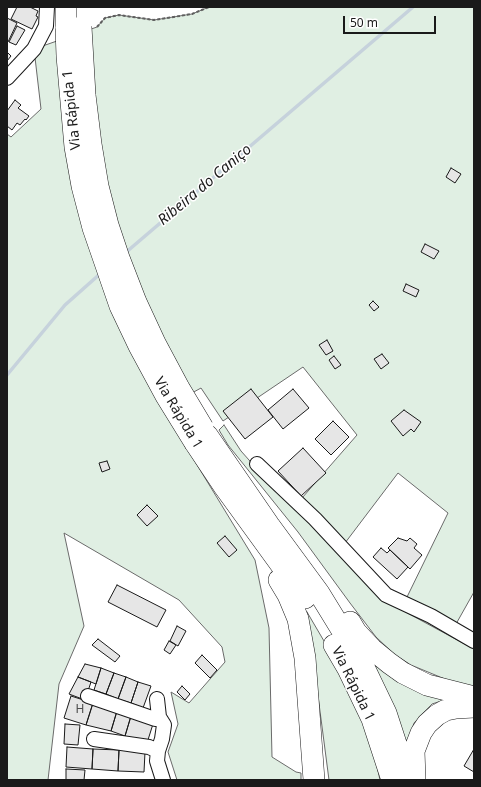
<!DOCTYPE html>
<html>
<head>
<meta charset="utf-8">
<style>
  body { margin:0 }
  #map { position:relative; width:481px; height:787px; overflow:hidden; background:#fff; font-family:"Noto Sans",sans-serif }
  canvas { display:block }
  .frame { position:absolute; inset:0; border:8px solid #1a1a1a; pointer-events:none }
  .scale { position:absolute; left:343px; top:16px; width:93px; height:18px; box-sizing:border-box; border:2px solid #1a1a1a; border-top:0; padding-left:5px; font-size:12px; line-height:14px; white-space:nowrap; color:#1a1a1a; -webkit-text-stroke:3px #fff; paint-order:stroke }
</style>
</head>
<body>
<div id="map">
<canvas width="481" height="787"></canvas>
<div class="frame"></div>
<div class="scale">50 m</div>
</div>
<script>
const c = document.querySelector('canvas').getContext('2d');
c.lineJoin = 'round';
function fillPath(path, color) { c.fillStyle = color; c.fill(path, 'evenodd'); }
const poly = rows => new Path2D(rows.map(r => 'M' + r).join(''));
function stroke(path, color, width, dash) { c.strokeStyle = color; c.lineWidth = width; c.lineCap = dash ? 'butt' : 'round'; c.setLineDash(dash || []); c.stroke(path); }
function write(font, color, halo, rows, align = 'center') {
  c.font = font + ' "Noto Sans",sans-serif'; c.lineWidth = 3; c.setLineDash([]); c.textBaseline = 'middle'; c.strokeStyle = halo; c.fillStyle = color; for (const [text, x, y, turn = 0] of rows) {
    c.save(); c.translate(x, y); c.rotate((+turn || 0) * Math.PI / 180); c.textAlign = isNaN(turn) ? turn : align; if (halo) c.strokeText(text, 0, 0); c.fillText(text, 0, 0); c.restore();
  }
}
const green = poly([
  [209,7,474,7,474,592,456,624,407,597,448,513,398,473,345,543,302,498,357,435,303,367,223,421,201,388,163,409,255,560,269,628,272,757,296,772,301,773,301,780,177,780,168,752,178,724,171,692,189,703,225,662,222,647,179,600,64,533,84,626,59,684,48,780,7,780,7,134,11,137,41,109,34,49,97,27,105,18,119,15,154,20,192,14,209,7],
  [224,425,241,451,257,469,387,602,474,649,474,686,457,684,411,665,395,655,376,637,350,603,298,532,228,445,219,430,224,425],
  [307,612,331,653,371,739,380,780,329,780,307,612],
  [363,645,453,697,432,704,414,723,406,747,363,645]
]);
fillPath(green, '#e0efe3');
stroke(green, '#6a6a6a', 1);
stroke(poly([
  [124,254,413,7],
  [7,375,65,305,101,273]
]), '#c6d2dc', 3.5);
const building = poly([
  [17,7,30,7,38,11,36,16,38,17,32,29,11,19,17,7],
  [7,18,17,23,8,42,7,41,7,18],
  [17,26,25,30,16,45,9,42,17,26],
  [7,52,11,56,7,61,7,52],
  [15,100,21,105,18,108,29,116,26,120,25,119,20,125,17,123,12,130,7,126,7,111,15,100],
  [451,168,461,174,455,183,446,177,451,168],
  [425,244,439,251,434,259,421,252,425,244],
  [406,284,419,290,416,297,403,291,406,284],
  [373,301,379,307,374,311,369,305,373,301],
  [327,340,333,351,326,355,319,345,327,340],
  [382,354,389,363,381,369,374,359,382,354],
  [334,356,341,365,335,369,329,360,334,356],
  [251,389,273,417,245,439,223,411,251,389],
  [293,389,309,408,283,429,268,410,293,389],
  [404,410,421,422,414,432,411,429,403,436,391,421,404,410],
  [333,421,349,437,331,455,315,439,333,421],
  [303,448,326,473,301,496,278,471,303,448],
  [107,461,110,469,102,472,99,463,107,461],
  [147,505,158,516,147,526,137,515,147,505],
  [225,536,237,550,229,557,217,543,225,536],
  [398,538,407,541,410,538,417,544,414,548,422,555,410,569,388,548,398,538],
  [381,548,387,553,390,550,408,567,397,579,373,557,381,548],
  [117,585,166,610,157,627,108,602,117,585],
  [177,626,186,631,178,646,170,641,177,626],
  [98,639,120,656,115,662,92,645,98,639],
  [169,641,176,645,170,654,164,650,169,641],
  [202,655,217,670,210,678,195,663,202,655],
  [85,664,101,668,96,684,78,677,85,664],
  [101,668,114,673,106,694,94,690,101,668],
  [114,673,126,677,118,699,106,694,114,673],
  [78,677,91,682,85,700,69,694,78,677],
  [126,677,138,682,131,703,118,699,126,677],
  [138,682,151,686,143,708,131,703,138,682],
  [182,686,190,694,185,700,177,692,182,686],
  [71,696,93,703,86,725,64,718,71,696],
  [93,703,117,711,111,731,86,725,93,703],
  [117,711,131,716,125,736,111,731,117,711],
  [131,716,153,724,147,743,125,736,131,716],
  [65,724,80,725,78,745,64,744,65,724],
  [67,747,93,749,92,769,66,767,67,747],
  [93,749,119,750,118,771,92,769,93,749],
  [474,749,474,772,464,766,474,749],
  [119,750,145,752,144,772,118,771,119,750],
  [66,769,85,770,84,780,66,780,66,769]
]);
fillPath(building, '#e6e6e6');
stroke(building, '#1a1a1a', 1);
const minor = poly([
  [7,78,34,49,46,26,47,7],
  [257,464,315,519,386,595,431,616,474,641],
  [88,696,155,719,159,717],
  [157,699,159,717,164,725,162,739,158,751,157,761,163,780],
  [94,739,149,747,158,751]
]);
const highway = poly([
  [66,7,66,28],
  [207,435,269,525,319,593,362,663,386,713,401,759,407,780],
  [195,443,223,485,305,598],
  [279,580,288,595,298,619,305,658,314,780],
  [350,622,356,632,372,649,389,663,403,673,427,685,474,697],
  [334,645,348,669,372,719,392,780],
  [415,779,414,751,421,733,427,724,437,715,446,710,456,708,474,707]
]);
stroke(minor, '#1a1a1a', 16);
stroke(highway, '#1a1a1a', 22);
stroke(poly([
  [97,27,105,18,119,15,154,20,192,14,209,7]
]), '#5f5f5f', 2, [3, 2]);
stroke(minor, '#fff', 14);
stroke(highway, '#fff', 21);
const highwayBridge = poly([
  [81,27,85,95,91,144,98,186,108,225,119,258,136,302,155,343,179,388,203,428],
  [66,28,67,56,75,147,82,186,93,228,120,306,139,346,166,396,195,443]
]);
stroke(highwayBridge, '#1a1a1a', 22, []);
stroke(highwayBridge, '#fff', 21);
write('12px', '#4d4d4d', null, [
  ["H",80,710]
]);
write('14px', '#1a1a1a', '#fff', [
  ["Via Rápida 1",72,110,-96],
  ["Via Rápida 1",178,413,59],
  ["Via Rápida 1",353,684,64]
]);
write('italic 15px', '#1a1a1a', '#fff', [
  ["Ribeira do Caniço",205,185,-40]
]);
</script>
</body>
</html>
